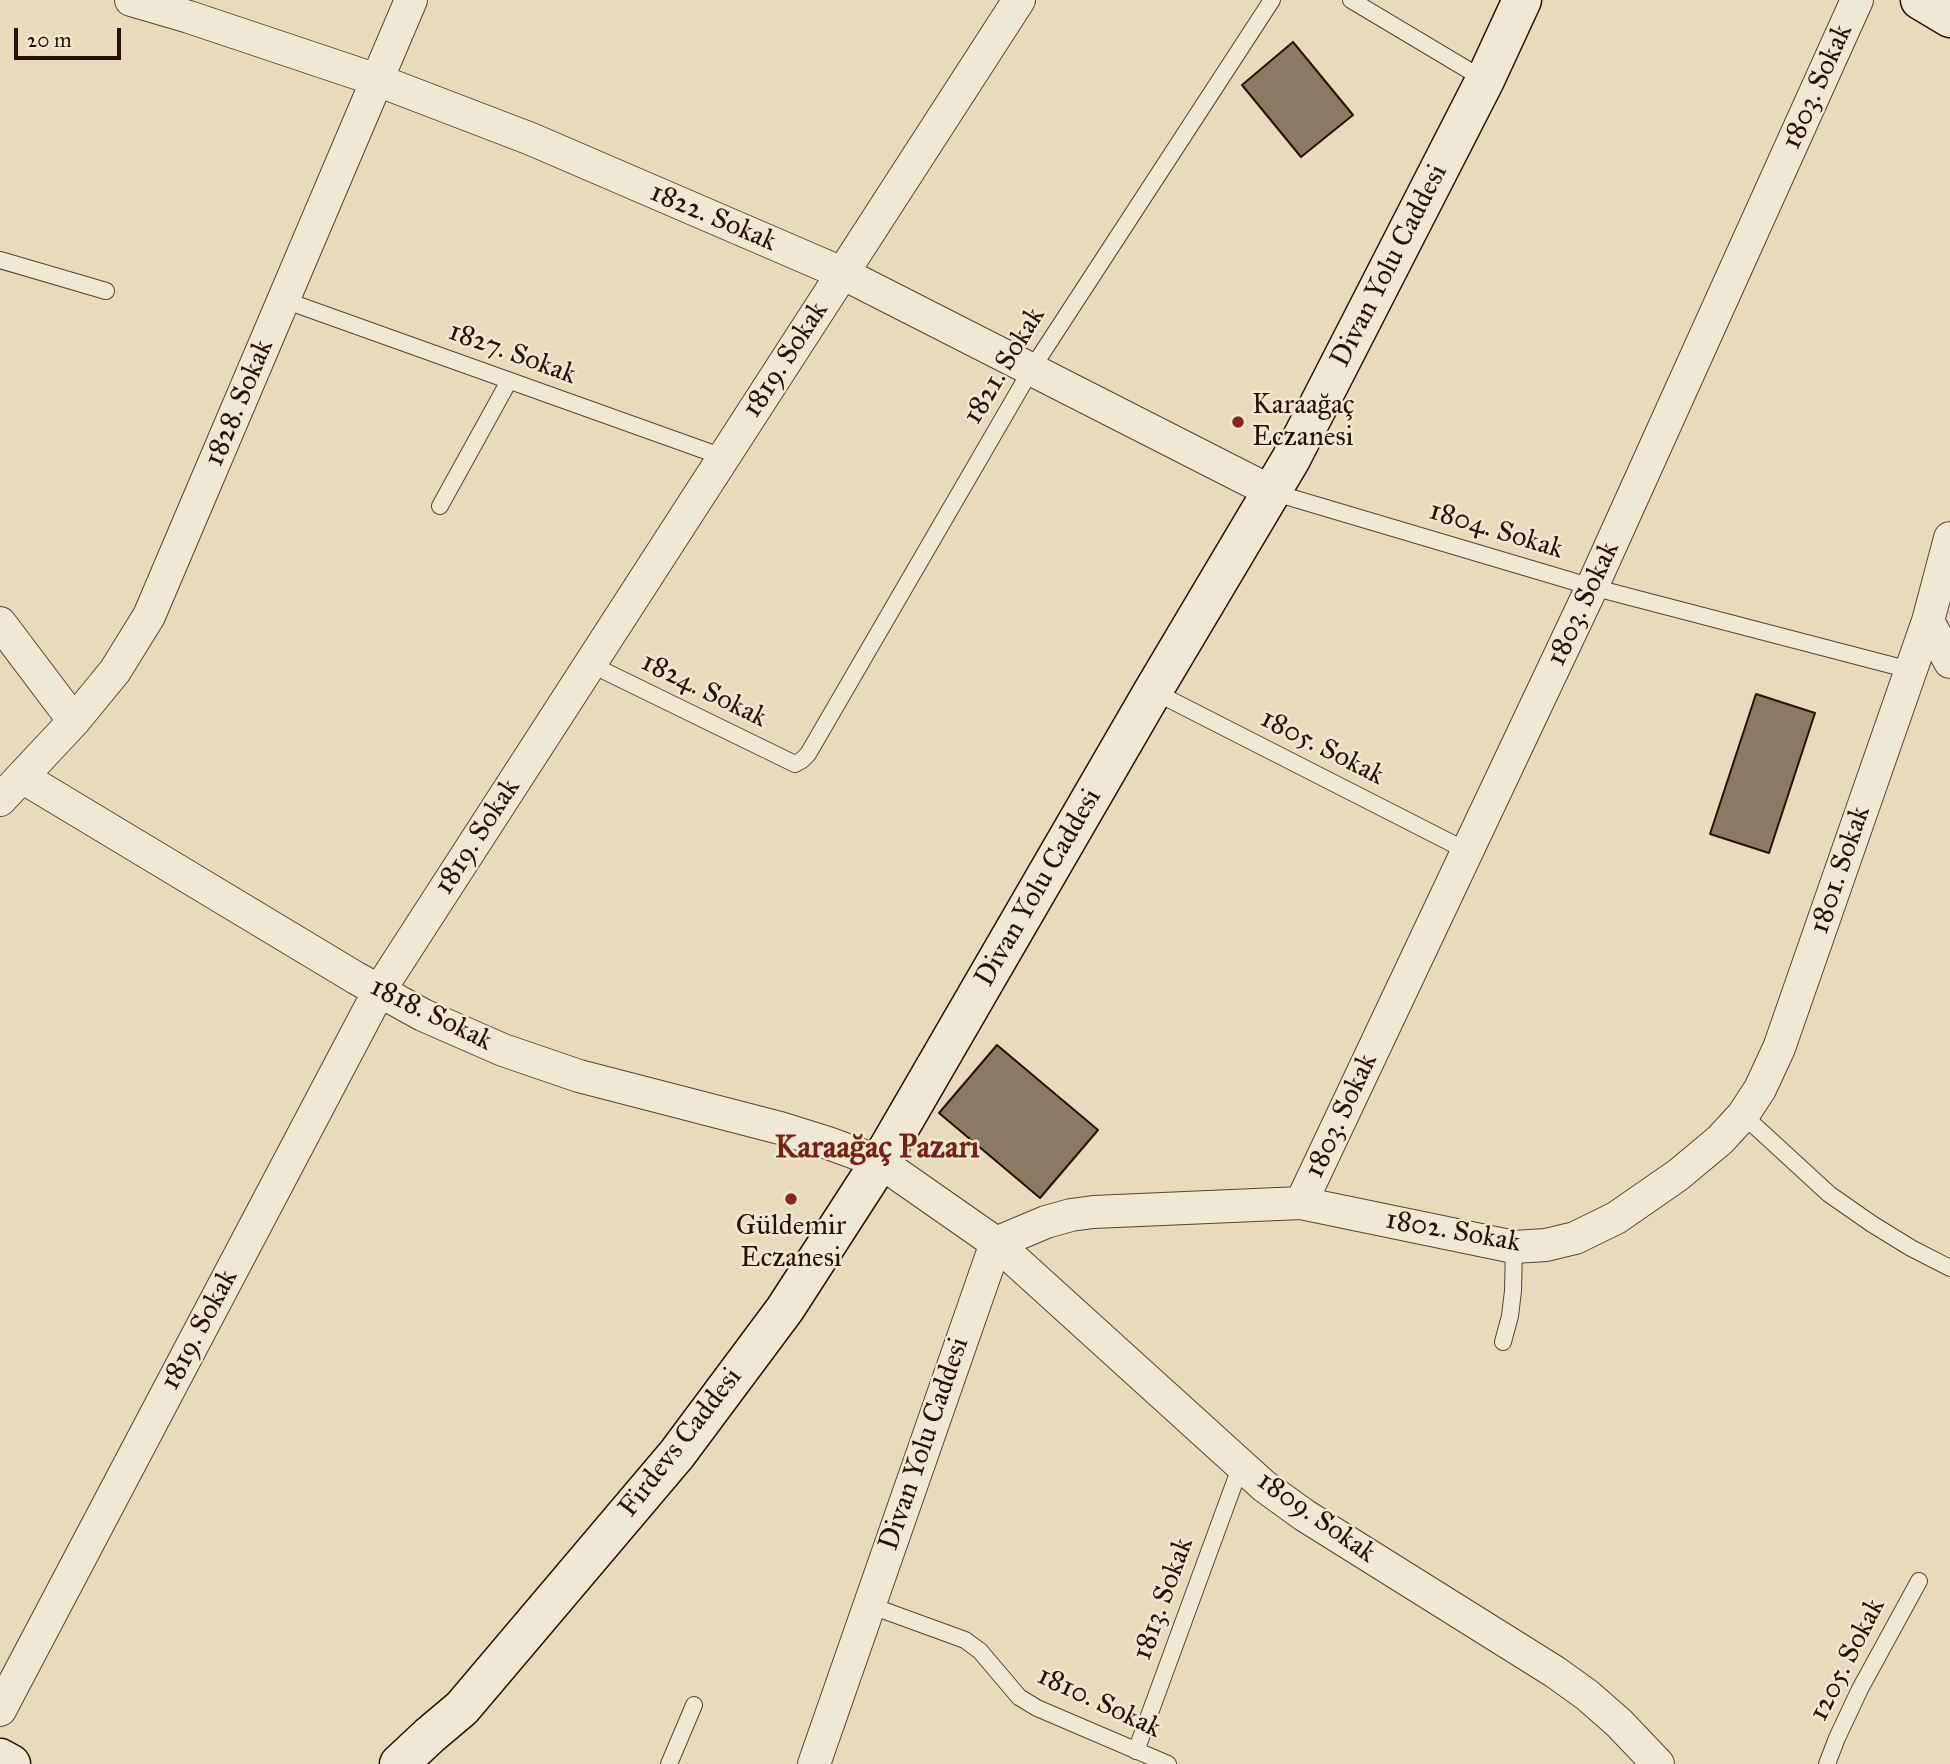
<!DOCTYPE html>
<html>
<head>
<meta charset="utf-8">
<style>
  body { margin:0 }
  #map { position:relative; width:1950px; height:1764px; overflow:hidden; background:#e7dbbc; font-family:"IM FELL Great Primer",serif }
  canvas { display:block }
  .scale { position:absolute; left:14px; top:28px; width:107px; height:32px; box-sizing:border-box; border:4px solid #281102; border-top:0; padding-left:9px; font-size:21px; line-height:24px; white-space:nowrap; color:#281102; -webkit-text-stroke:5px #efe8d3; paint-order:stroke }
</style>
</head>
<body>
<div id="map">
<canvas width="1950" height="1764"></canvas>
<div class="scale">20 m</div>
</div>
<script>
const c = document.querySelector('canvas').getContext('2d');
c.lineJoin = 'round';
function fillPath(path, color) { c.fillStyle = color; c.fill(path, 'evenodd'); }
const poly = rows => new Path2D(rows.map(r => 'M' + r).join(''));
function stroke(path, color, width, dash) { c.strokeStyle = color; c.lineWidth = width; c.lineCap = dash ? 'butt' : 'round'; c.setLineDash(dash || []); c.stroke(path); }
function write(font, color, halo, rows, align = 'center') {
  c.font = font + ' "IM FELL Great Primer",serif'; c.lineWidth = 5; c.setLineDash([]); c.textBaseline = 'middle'; c.strokeStyle = halo; c.fillStyle = color; for (const [text, x, y, turn = 0] of rows) {
    c.save(); c.translate(x, y); c.rotate((+turn || 0) * Math.PI / 180); c.textAlign = isNaN(turn) ? turn : align; if (halo) c.strokeText(text, 0, 0); c.fillText(text, 0, 0); c.restore();
  }
}
const building = poly([
  [1293,42,1353,115,1301,157,1242,85,1293,42],
  [1756,694,1815,713,1769,853,1710,834,1756,694],
  [997,1045,1098,1130,1040,1198,939,1113,997,1045]
]);
fillPath(building, '#8b7a63');
stroke(building, '#281102', 2);
const lane = poly([
  [1351,0,1485,80],
  [0,260,106,291],
  [284,300,723,457],
  [1272,492,1592,587,1910,670],
  [440,506,509,381],
  [590,664,795,764,802,760,808,754,1031,370,1272,0],
  [1153,691,1467,851],
  [1743,1115,1829,1194,1872,1224,1911,1248,1950,1268],
  [1503,1342,1510,1316,1513,1291,1514,1247],
  [869,1605,965,1640,980,1651,1019,1697,1037,1708,1168,1764],
  [1136,1751,1241,1465],
  [669,1764,694,1705],
  [1827,1764,1837,1738,1860,1689,1919,1581]
]);
const street = poly([
  [131,0,189,17,377,80,531,139,842,273,1272,492],
  [1950,538,1928,621,1950,662],
  [0,623,74,721],
  [22,777,356,978,423,1015,503,1050,579,1076,780,1128,828,1143,880,1162,996,1243,814,1764],
  [0,800,74,721,115,671,149,616,411,0],
  [1301,1203,1592,587,1857,0],
  [0,1710,379,991,1019,0],
  [1658,1764,1619,1723,1587,1695,1555,1672,1304,1515,1264,1486,996,1243,1046,1222,1071,1215,1093,1212,1301,1203,1514,1247,1546,1245,1575,1238,1616,1218,1678,1175,1720,1140,1743,1115,1760,1089,1779,1048,1928,621]
]);
const secondary = poly([
  [1920,0,1950,18],
  [0,1758,11,1764],
  [399,1764,430,1735,462,1708,677,1454,785,1309,880,1162,1153,691,1291,459,1485,80,1522,0]
]);
stroke(lane, '#584430', 18);
stroke(street, '#584430', 34);
stroke(secondary, '#281102', 41);
stroke(lane, '#efe8d3', 16);
stroke(street, '#efe8d3', 32);
stroke(secondary, '#efe8d3', 38);
for (const [x, y, r, color] of [
  [1238,422,7,"#8f2418"],
  [791,1199,7,"#8f2418"]
]) { const dot = new Path2D(); dot.arc(x, y, r, 0, 2 * Math.PI); c.fillStyle = color; c.fill(dot); stroke(dot, '#efe8d3', 2.5); }
write('28px', '#281102', '#efe8d3', [
  ["1803. Sokak",1818,87,-66],
  ["1822. Sokak",713,218,23],
  ["Divan Yolu Caddesi",1390,266,-63],
  ["1827. Sokak",512,354,20],
  ["1819. Sokak",786,360,-57],
  ["1821. Sokak",1005,366,-59],
  ["1828. Sokak",240,403,-67],
  ["1804. Sokak",1496,531,17],
  ["1803. Sokak",1584,604,-65],
  ["1824. Sokak",704,691,26],
  ["1805. Sokak",1322,748,27],
  ["1819. Sokak",478,837,-57],
  ["1801. Sokak",1841,870,-71],
  ["Divan Yolu Caddesi",1039,888,-60],
  ["1818. Sokak",431,1015,26],
  ["1803. Sokak",1342,1116,-65],
  ["1802. Sokak",1453,1232,10],
  ["1819. Sokak",200,1330,-62],
  ["Firdevs Caddesi",681,1443,-52],
  ["Divan Yolu Caddesi",925,1444,-71],
  ["1809. Sokak",1316,1518,35],
  ["1813. Sokak",1164,1599,-70],
  ["1205. Sokak",1848,1660,-63],
  ["1810. Sokak",1099,1703,25]
]);
write('28px', '#281102', '#efe8d3', [
  ["Karaağaç",1252,406],
  ["Eczanesi",1252,438],
  ["Güldemir",791,1227,"center"],
  ["Eczanesi",791,1259,"center"]
], 'left');
write('bold 32px', '#7a1f14', '#efe8d3', [
  ["Karaağaç Pazarı",877,1149]
]);
</script>
</body>
</html>
